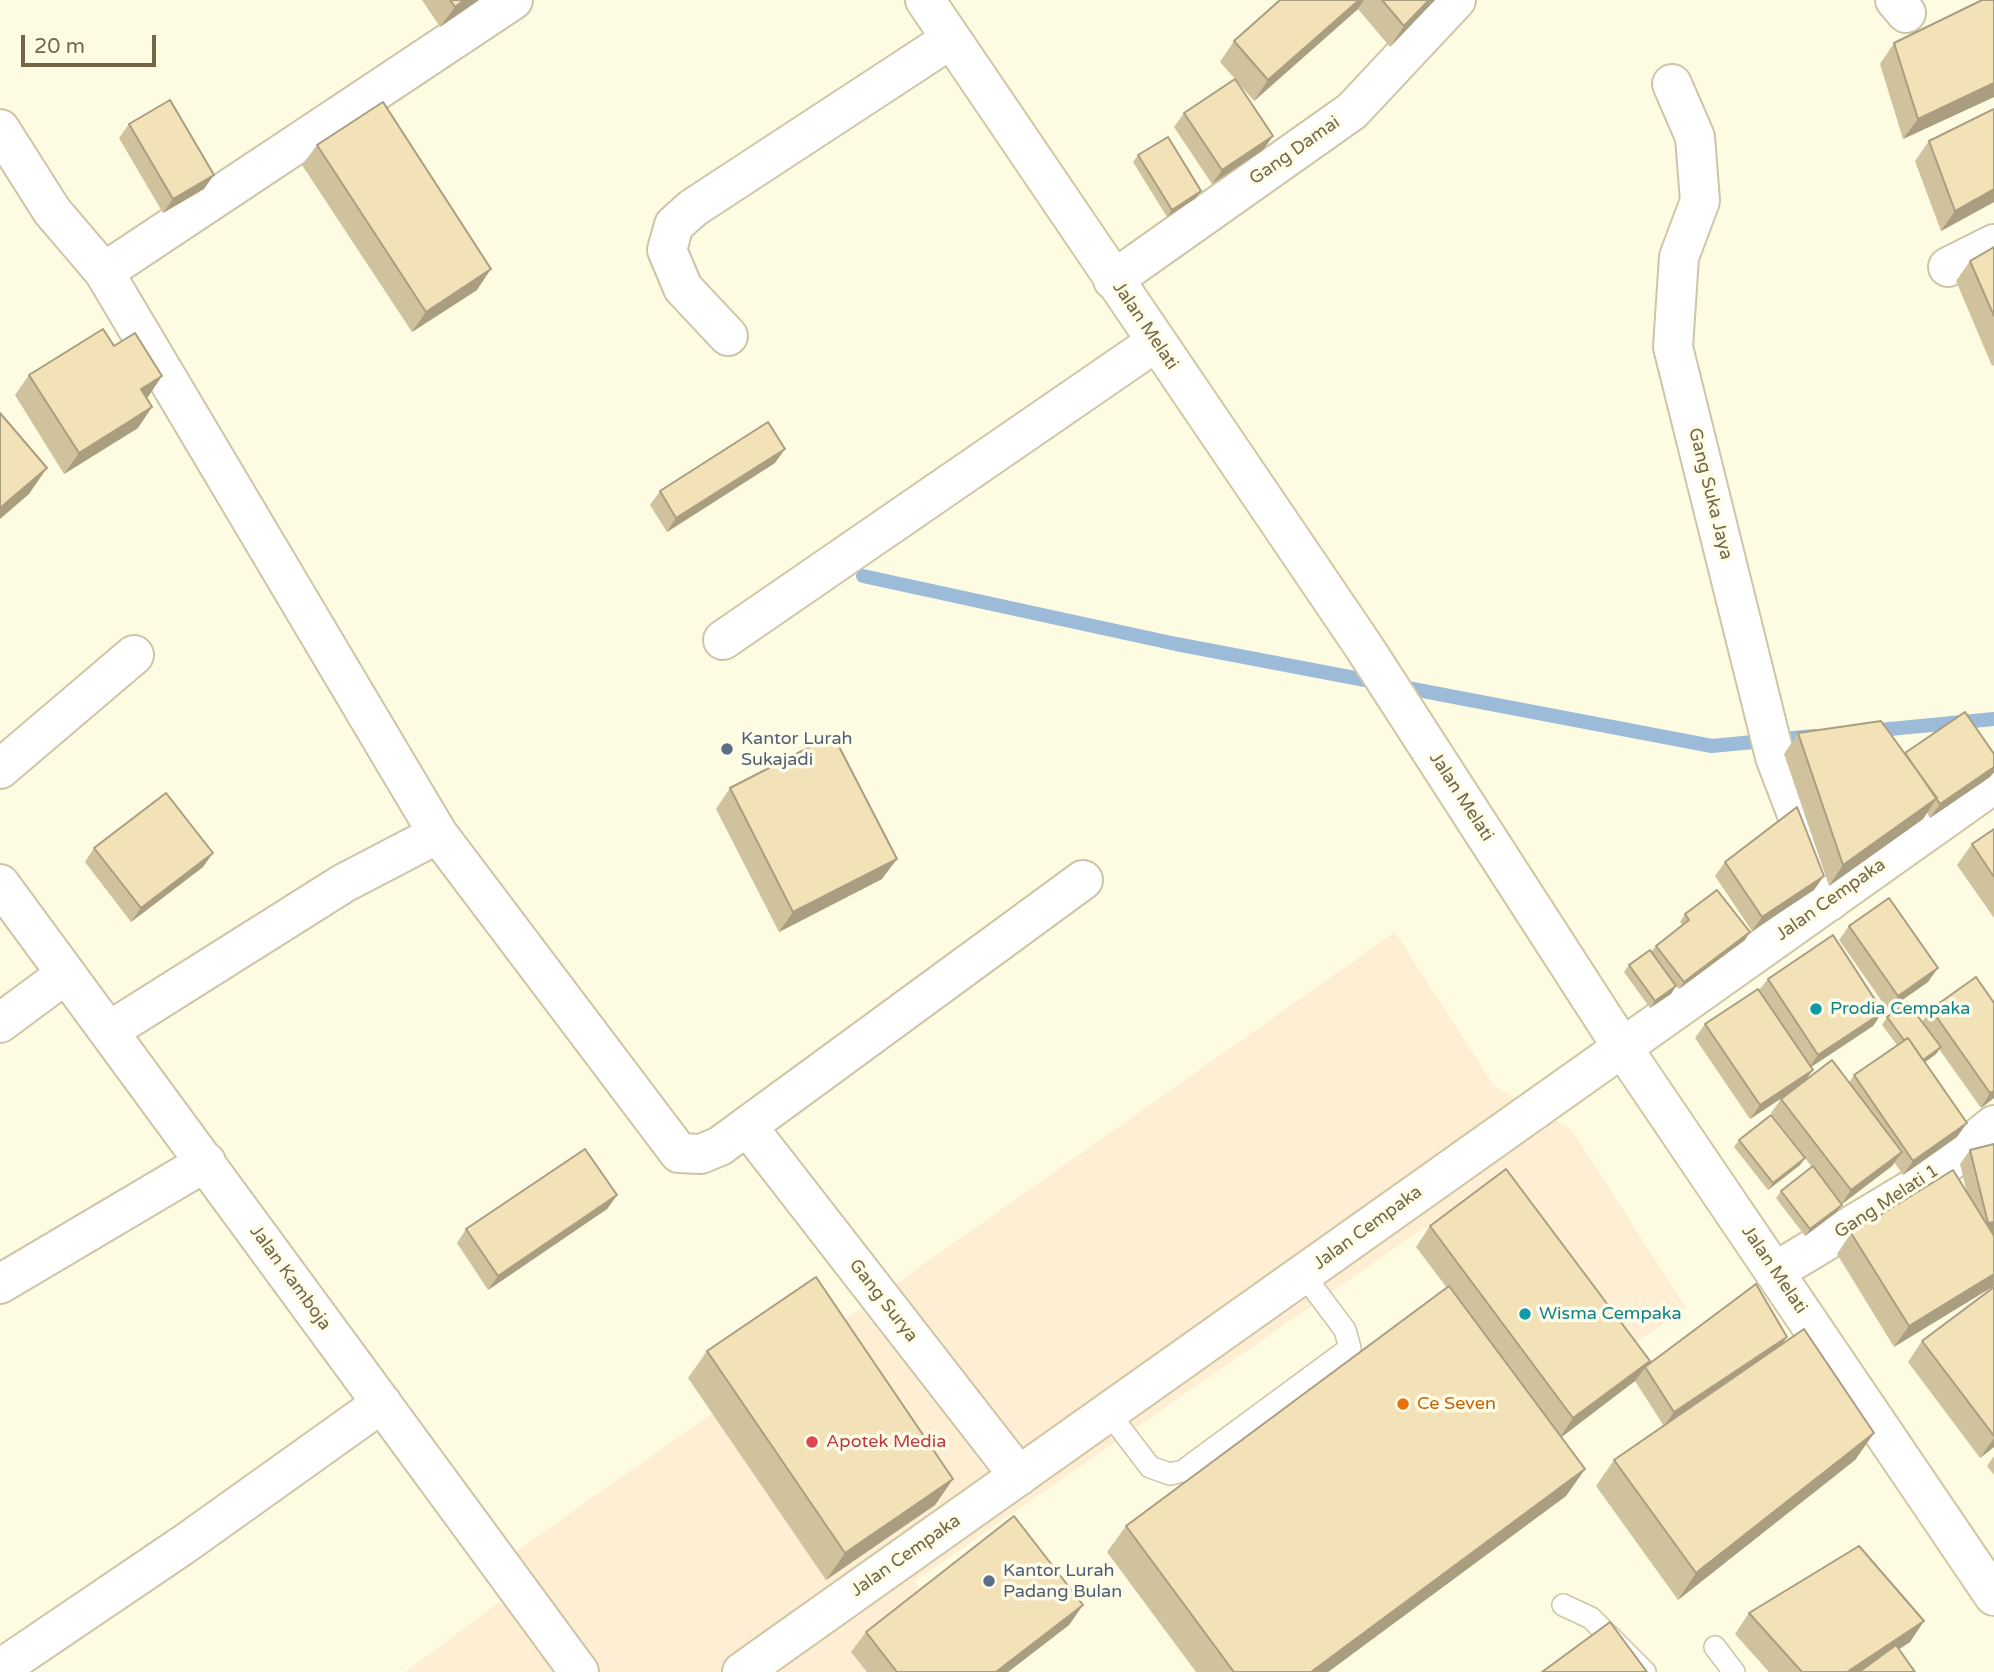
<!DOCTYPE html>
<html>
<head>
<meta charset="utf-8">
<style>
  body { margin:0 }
  #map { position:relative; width:1994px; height:1672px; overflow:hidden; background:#fdfbe1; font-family:"Varela Round",sans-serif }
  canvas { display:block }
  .scale { position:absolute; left:21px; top:35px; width:135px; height:32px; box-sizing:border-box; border:4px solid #746647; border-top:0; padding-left:9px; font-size:21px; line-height:24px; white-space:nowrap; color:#746647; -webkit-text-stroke:5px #fffde8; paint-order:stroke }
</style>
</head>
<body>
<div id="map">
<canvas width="1994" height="1672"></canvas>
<div class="scale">20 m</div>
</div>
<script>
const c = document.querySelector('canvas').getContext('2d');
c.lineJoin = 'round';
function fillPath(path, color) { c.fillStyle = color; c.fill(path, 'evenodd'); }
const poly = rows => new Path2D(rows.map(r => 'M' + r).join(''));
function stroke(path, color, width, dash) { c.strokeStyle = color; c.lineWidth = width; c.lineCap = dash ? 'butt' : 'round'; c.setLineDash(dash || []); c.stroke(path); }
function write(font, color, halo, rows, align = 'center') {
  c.font = font + ' "Varela Round",sans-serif'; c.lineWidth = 7; c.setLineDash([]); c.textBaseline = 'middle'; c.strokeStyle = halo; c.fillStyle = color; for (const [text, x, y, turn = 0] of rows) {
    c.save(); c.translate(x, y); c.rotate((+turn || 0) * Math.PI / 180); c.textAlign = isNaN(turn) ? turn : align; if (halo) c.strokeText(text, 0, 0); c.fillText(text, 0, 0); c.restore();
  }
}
fillPath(poly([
  [1395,932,1494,1086,1571,1129,1686,1308,1544,1406,1425,1227,915,1581,976,1672,405,1672,512,1593,494,1567]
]), '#fdeed4');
stroke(poly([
  [863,576,1176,644,1712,746,1814,736],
  [1869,731,1994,719]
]), '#9bbbd8', 14);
const lane = poly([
  [1108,1412,1150,1467,1170,1474,1183,1471,1350,1348,1345,1330,1303,1274],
  [1563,1605,1591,1618,1645,1672],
  [1715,1647,1734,1672]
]);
const street = poly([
  [1895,0,1906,13],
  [1672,84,1695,137,1700,201,1679,257,1673,347,1775,757,1830,901],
  [0,129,52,211,104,272,438,834,679,1153,701,1154,720,1146,1083,880],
  [1948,267,1994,244],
  [104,272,513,0],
  [1113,280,1352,111,1456,0],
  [728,336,683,288,667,250,674,225,693,208,951,39],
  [723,640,1156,342],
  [0,769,134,655],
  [0,884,579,1672],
  [0,1023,66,974],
  [109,1031,344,883,438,834],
  [747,1126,1019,1476],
  [1776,1271,1924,1182,1994,1125],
  [0,1284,206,1162],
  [0,1669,186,1543,382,1403]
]);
const secondary = poly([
  [925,0,1364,647,1622,1047,1994,1596],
  [742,1672,1994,784]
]);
stroke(lane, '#cec5a8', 24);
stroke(street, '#cec5a8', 42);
stroke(secondary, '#d1c7a5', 42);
stroke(lane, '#fff', 21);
stroke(street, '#fff', 38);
stroke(secondary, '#fff', 38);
fillPath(poly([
  [422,0,479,0,440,27],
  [1280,0,1435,0,1390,47,1358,9,1254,101,1235,79,1273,136,1263,150,1212,184,1174,127,1184,113,1235,79,1220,62,1234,41],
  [1994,0,1994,97,1903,139,1880,64,1894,43],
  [1994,109,1994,202,1941,231,1915,161,1929,141],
  [129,124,204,189,163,213,119,138],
  [317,145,477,290,412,332,302,165],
  [1138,155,1201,191,1196,198,1167,217,1133,162],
  [1994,247,1994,365,1992,366,1956,281,1970,261],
  [114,346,162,376,146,398,138,428,64,474,15,395,29,375],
  [775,463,667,532,650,505,660,491],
  [1798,733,1905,754,1994,754,1994,772,1990,777,1930,818,1927,813,1923,819,1829,886,1784,754],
  [730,788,882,879,779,932,716,809],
  [1994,829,1994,918,1957,865,1972,844],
  [94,848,203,867,131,922,85,862],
  [1725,862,1814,890,1752,931,1715,876],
  [1685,914,1745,940,1679,989,1665,972,1671,994,1650,1008,1624,972,1629,965,1651,952,1656,946,1683,925,1680,922],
  [1849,926,1928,982,1888,1010,1839,940],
  [1768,979,1873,1026,1811,1067,1805,1081,1849,1083,1854,1075,1897,1045,1882,1025,1887,1017,1922,1022,1931,1009,1993,1001,1994,1000,1994,1098,1981,1108,1939,1049,1936,1054,1925,1062,1957,1137,1903,1175,1894,1162,1892,1166,1841,1204,1837,1212,1805,1236,1776,1198,1781,1191,1812,1167,1805,1158,1800,1165,1768,1190,1734,1147,1739,1140,1802,1154,1771,1113,1781,1099,1788,1094,1750,1119,1695,1038,1705,1024,1759,990],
  [1970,1150,1994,1234,1992,1234,1894,1347,1837,1254,1851,1233,1967,1193,1960,1164],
  [617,1195,607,1209,488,1290,457,1243,466,1229],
  [1430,1226,1645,1367,1787,1337,1781,1345,1874,1433,1855,1460,1678,1600,1596,1486,1614,1460,1664,1426,1635,1381,1561,1437,1585,1469,1566,1496,1328,1672,1196,1672,1107,1552,1126,1526,1447,1288,1416,1247],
  [1994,1287,1994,1447,1980,1458,1908,1362,1922,1341],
  [707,1351,953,1479,935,1505,826,1580,688,1378],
  [1994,1456,1994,1475,1987,1466],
  [1083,1605,1069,1625,1008,1672,867,1672,851,1652,866,1632],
  [1749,1613,1924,1621,1910,1642,1899,1649,1915,1672,1769,1672,1735,1634]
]), '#d1c29e');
fillPath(poly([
  [464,0,479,0,440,27,455,7],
  [1359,0,1364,0,1358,9,1254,101,1268,80],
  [1429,0,1435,0,1390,47,1404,26],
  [1994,83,1994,97,1903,139,1918,119],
  [1273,136,1263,150,1212,184,1222,170],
  [214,175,204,189,163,213,173,199],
  [1994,189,1994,202,1941,231,1955,211],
  [1201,191,1196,198,1167,217,1172,210],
  [491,269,477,290,412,332,426,312],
  [162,376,148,397,127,410,141,389],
  [152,407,138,428,64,474,79,453],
  [785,449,775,463,667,532,676,518],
  [47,468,29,494,0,519,0,508],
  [1994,767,1994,772,1990,777,1930,818,1940,804],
  [1937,798,1923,819,1829,886,1843,865],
  [213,853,203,867,131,922,141,908],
  [897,859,882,879,779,932,793,912],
  [1824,876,1814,890,1752,931,1762,917],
  [1750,932,1745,940,1679,989,1684,982],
  [1938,968,1928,982,1888,1010,1898,996],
  [1676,986,1671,994,1650,1008,1655,1001],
  [1883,1012,1873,1026,1808,1069,1818,1055],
  [1941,1047,1936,1054,1916,1069,1921,1062],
  [1813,1070,1803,1084,1750,1119,1760,1105],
  [1994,1091,1994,1098,1981,1108,1990,1093],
  [1967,1123,1957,1137,1903,1175,1913,1161],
  [1902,1152,1892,1166,1841,1205,1851,1190],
  [1805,1158,1800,1165,1768,1190,1773,1183],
  [617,1195,607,1209,488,1290,498,1276],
  [1842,1205,1837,1212,1805,1236,1810,1229],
  [1994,1222,1994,1234,1978,1238,1988,1223],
  [1994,1274,1994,1286,1894,1347,1909,1326],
  [1787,1337,1777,1351,1664,1426,1674,1412],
  [1650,1361,1635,1381,1559,1439,1573,1418],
  [1874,1433,1855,1460,1678,1600,1696,1573],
  [1994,1438,1994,1447,1980,1458],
  [1585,1469,1566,1496,1328,1672,1311,1672],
  [953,1479,935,1505,826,1580,845,1553],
  [1083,1605,1069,1625,1008,1672,996,1672],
  [1924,1621,1910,1642,1864,1672,1847,1672]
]), '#aa9e81');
const building = poly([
  [450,0,464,0,455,7,450,0],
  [1280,0,1359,0,1268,80,1234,41,1280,0],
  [1382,0,1429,0,1404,26,1382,0],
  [1982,0,1994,0,1994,83,1918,119,1894,43,1982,0],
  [1235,79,1273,136,1222,170,1184,113,1235,79],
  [170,100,214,175,173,199,129,124,170,100],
  [383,102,491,269,426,312,317,145,383,102],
  [1994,109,1994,189,1955,211,1929,141,1994,109],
  [1168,137,1201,191,1172,210,1138,155,1168,137],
  [1994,247,1994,316,1970,261,1994,247],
  [103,329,114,346,135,333,162,376,141,389,152,407,79,453,29,375,103,329],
  [0,413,47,468,0,508,0,413],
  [768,422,785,449,676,518,660,491,768,422],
  [1965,712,1994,754,1994,767,1940,804,1905,753,1965,712],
  [1881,721,1937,798,1843,865,1798,733,1881,721],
  [833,735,897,859,793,912,730,788,833,735],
  [166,793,213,853,141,908,94,848,166,793],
  [1797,807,1824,876,1762,917,1725,862,1797,807],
  [1994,829,1994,877,1972,844,1994,829],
  [1717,890,1750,932,1684,982,1656,946,1689,920,1685,914,1717,890],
  [1889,898,1938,968,1898,996,1849,926,1889,898],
  [1833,935,1883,1012,1818,1055,1768,979,1833,935],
  [1650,950,1676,986,1655,1001,1629,965,1650,950],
  [1976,977,1994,1003,1994,1091,1990,1093,1931,1009,1976,977],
  [1758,989,1813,1070,1760,1105,1705,1024,1758,989],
  [1907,1002,1941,1047,1923,1060,1908,1038,1904,1040,1887,1017,1907,1002],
  [1908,1038,1967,1123,1913,1161,1854,1075,1908,1038],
  [1832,1060,1902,1152,1851,1190,1781,1099,1832,1060],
  [1771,1115,1805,1158,1773,1183,1739,1140,1771,1115],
  [1994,1144,1994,1222,1988,1223,1970,1150,1994,1144],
  [585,1149,617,1195,498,1276,466,1229,585,1149],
  [1813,1166,1842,1205,1810,1229,1781,1191,1813,1166],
  [1506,1169,1650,1361,1573,1418,1430,1226,1506,1169],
  [1953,1170,1994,1236,1994,1274,1909,1326,1851,1233,1953,1170],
  [816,1277,953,1479,845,1553,707,1351,816,1277],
  [1756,1284,1787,1337,1674,1412,1645,1367,1756,1284],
  [1449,1286,1585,1469,1311,1672,1234,1672,1126,1526,1449,1286],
  [1994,1287,1994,1436,1922,1341,1994,1287],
  [1804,1329,1874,1433,1696,1573,1614,1460,1804,1329],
  [1014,1516,1083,1605,996,1672,897,1672,866,1632,1014,1516],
  [1859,1546,1924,1621,1847,1672,1802,1672,1749,1613,1859,1546],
  [1610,1622,1647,1672,1542,1672,1610,1622],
  [1896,1645,1915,1672,1859,1672,1896,1645]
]);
fillPath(building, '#f3e2b8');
stroke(building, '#aa9e81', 2);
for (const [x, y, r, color] of [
  [727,749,7,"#5c6f8a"],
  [1816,1009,7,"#0f9aa8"],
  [1525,1314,7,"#0f9aa8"],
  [1403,1404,7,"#e8710a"],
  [812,1442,7,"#e0444e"],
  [989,1581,7,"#5c6f8a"]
]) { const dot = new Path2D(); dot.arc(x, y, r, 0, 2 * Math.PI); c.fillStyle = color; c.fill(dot); stroke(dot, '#fffde8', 2.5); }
write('18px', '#746647', '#fffde8', [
  ["Gang Damai",1295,151,-35],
  ["Jalan Melati",1145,326,56],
  ["Gang Suka Jaya",1710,494,76],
  ["Jalan Melati",1461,797,57],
  ["Jalan Cempaka",1831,900,-35],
  ["Gang Melati 1",1887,1202,-33],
  ["Jalan Cempaka",1368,1228,-36],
  ["Jalan Melati",1774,1270,56],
  ["Jalan Kamboja",290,1278,54],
  ["Gang Surya",883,1301,52],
  ["Jalan Cempaka",906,1556,-35]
]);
write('18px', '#4e5e75', '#fffde8', [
  ["Kantor Lurah",741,739],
  ["Sukajadi",741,760],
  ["Kantor Lurah",1003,1571],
  ["Padang Bulan",1003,1592]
], 'left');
write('18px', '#0d838f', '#fffde8', [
  ["Prodia Cempaka",1830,1009],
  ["Wisma Cempaka",1539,1314]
], 'left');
write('18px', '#c56008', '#fffde8', [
  ["Ce Seven",1417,1404]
], 'left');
write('18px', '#be3a42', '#fffde8', [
  ["Apotek Media",826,1442]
], 'left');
</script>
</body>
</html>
